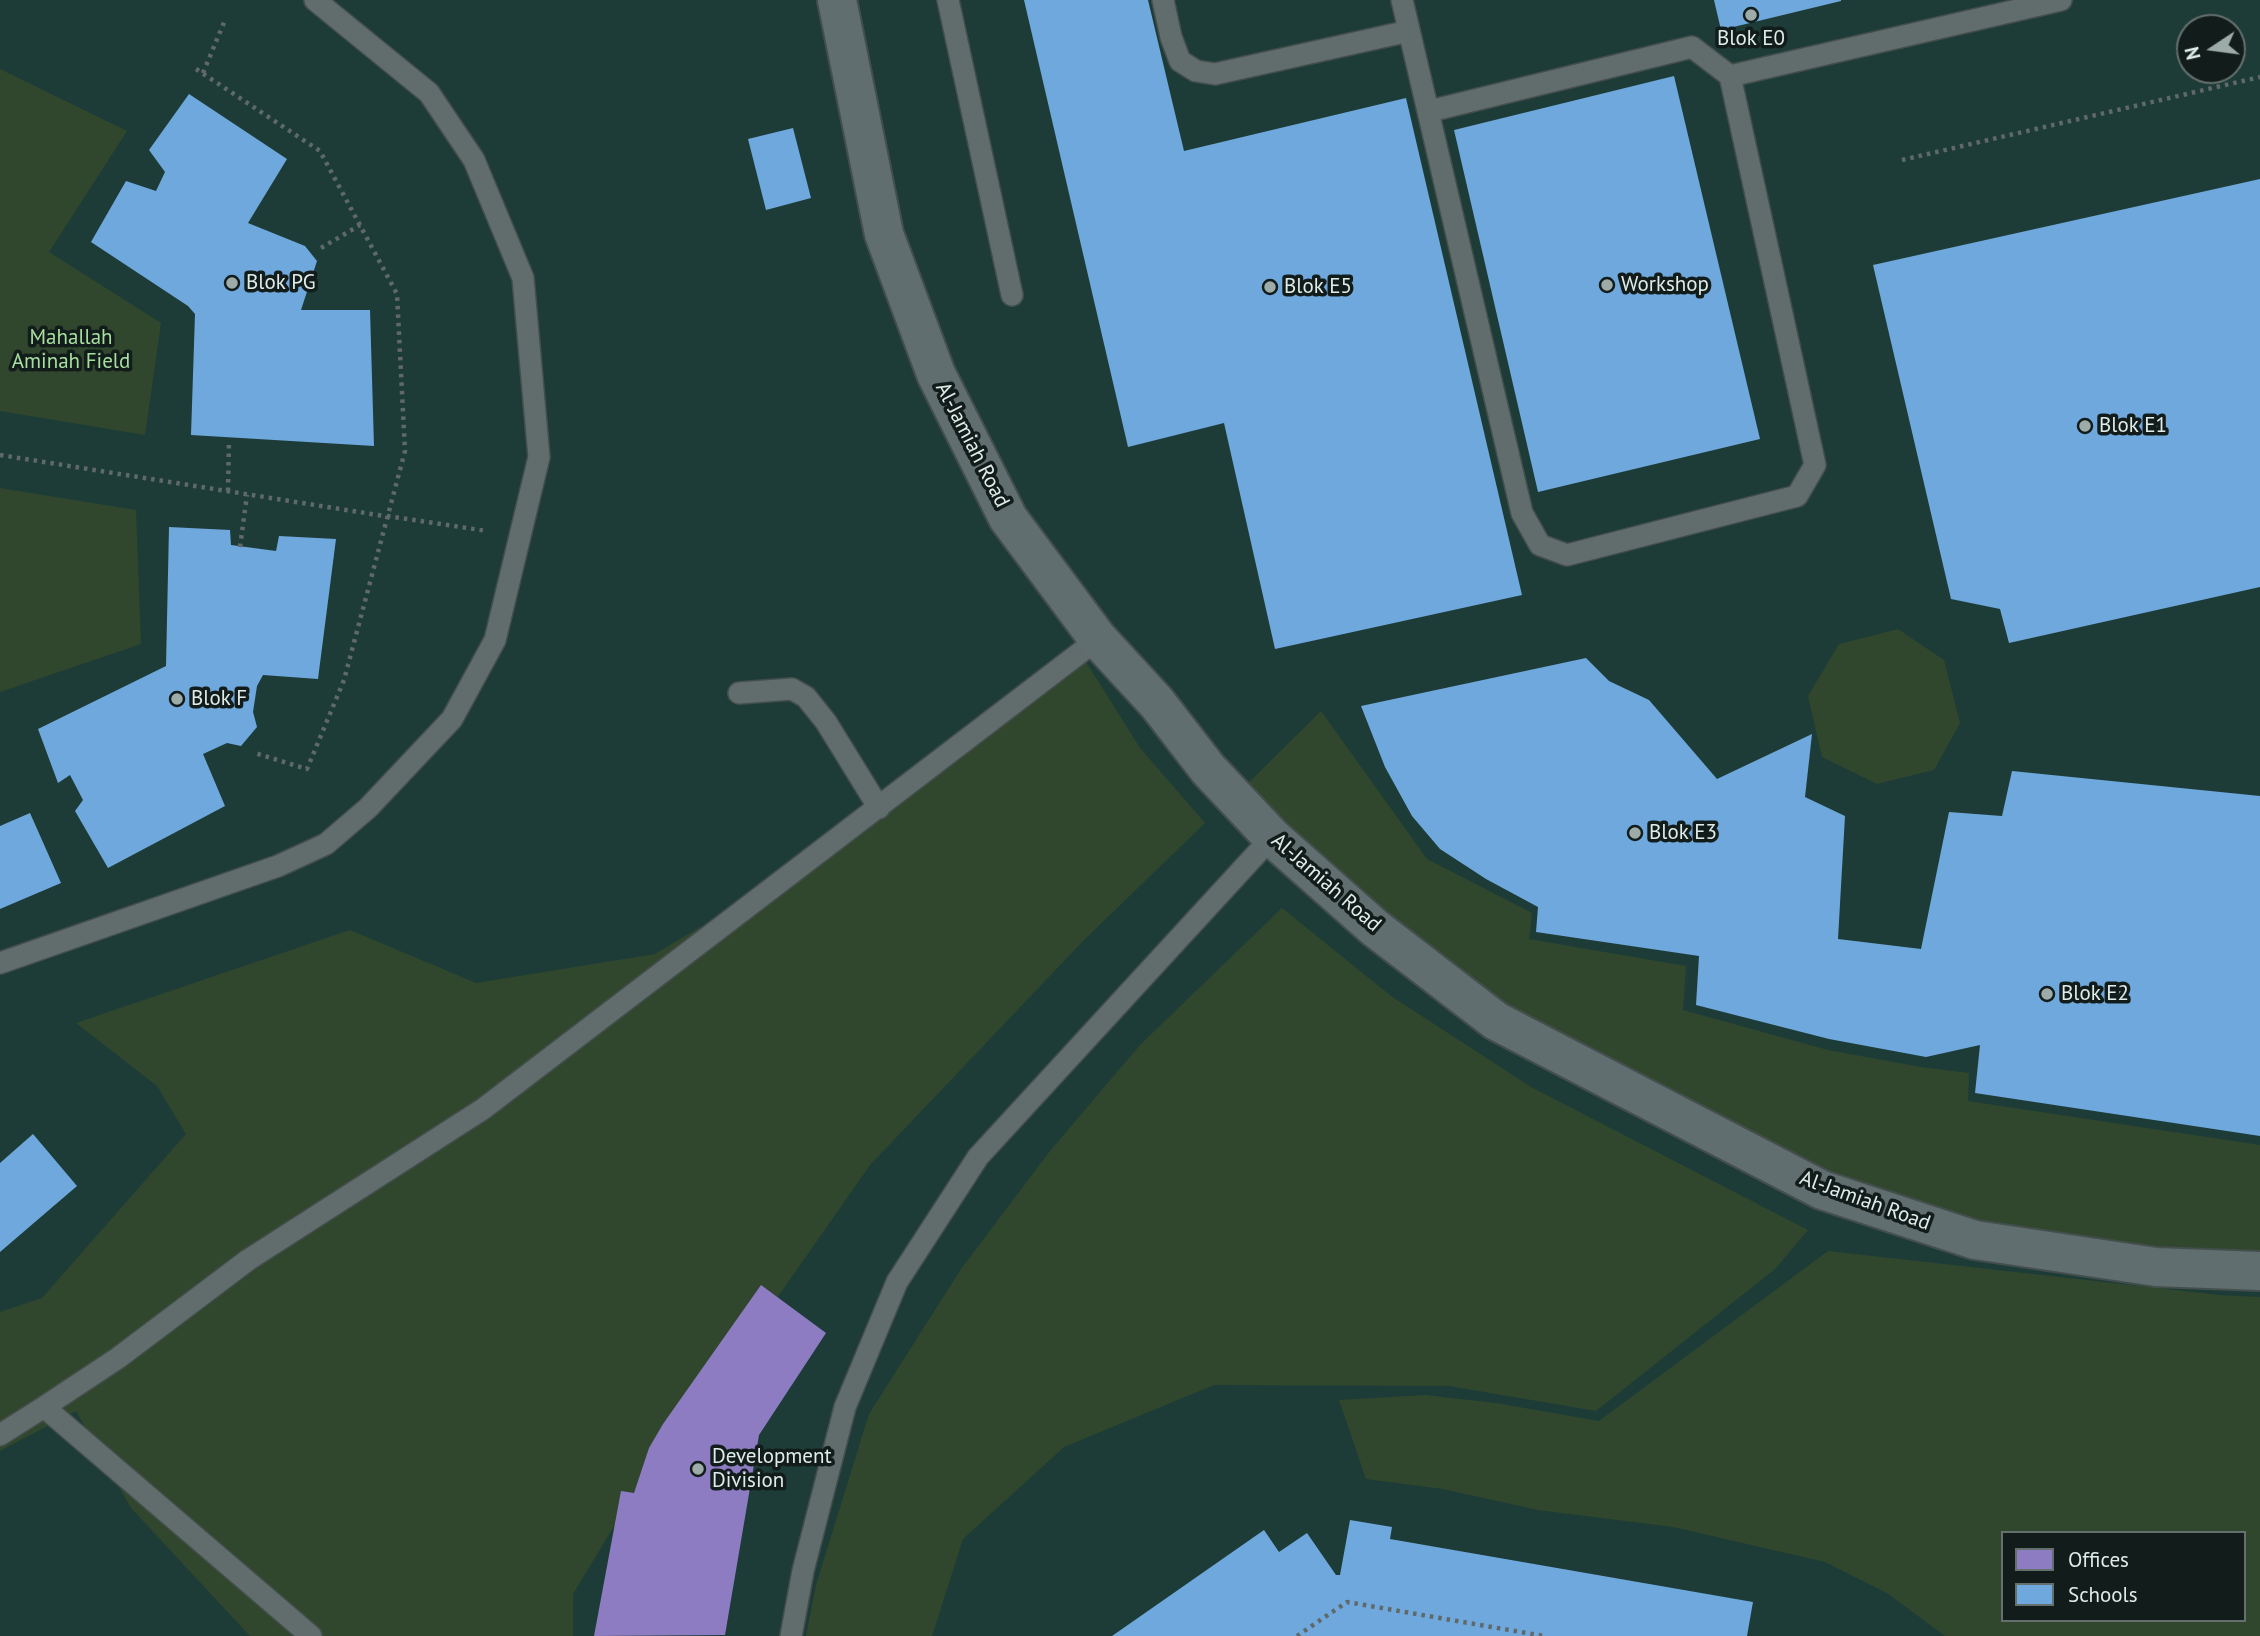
<!DOCTYPE html>
<html>
<head>
<meta charset="utf-8">
<style>
  body { margin:0 }
  #map { position:relative; width:2260px; height:1636px; overflow:hidden; background:#253230; font-family:"PT Sans",sans-serif }
  canvas { display:block }
  .legend { position:absolute; left:2001px; top:1531px; width:245px; height:91px; box-sizing:border-box; background:#121c1b; border:2px solid #64706e; margin:0; padding:9px 12px; list-style:none; font-size:21px; color:#dfedea }
  .legend li { display:flex; align-items:center; gap:14px; height:35px }
  .legend b { width:35px; border:2px solid #64706e }
  .north { position:absolute; left:2176px; top:14px; width:70px; height:70px; box-sizing:border-box; background:#121c1b; border:2px solid #64706e; border-radius:50%; rotate:257deg; font-size:19px; font-weight:700; line-height:28px; text-align:center; color:#dfedea }
  .north::after { content:''; display:block; margin:auto; width:24px; height:32px; background:#9eaca9; clip-path:polygon(50% 0,100% 100%,50% 72%,0 100%) }
</style>
</head>
<body>
<div id="map">
<canvas width="2260" height="1636"></canvas>
<ul class="legend">
<li><b style="height:19px;background:#8e7cc3"></b>Offices</li>
<li><b style="height:19px;background:#6fa8dc"></b>Schools</li>
</ul>
<div class="north">N</div>
</div>
<script>
const c = document.querySelector('canvas').getContext('2d');
c.lineJoin = 'round';
function fillPath(path, color) { c.fillStyle = color; c.fill(path, 'evenodd'); }
const poly = rows => new Path2D(rows.map(r => 'M' + r).join(''));
function stroke(path, color, width, dash) { c.strokeStyle = color; c.lineWidth = width; c.lineCap = dash ? 'butt' : 'round'; c.setLineDash(dash || []); c.stroke(path); }
function write(font, color, halo, rows, align = 'center') {
  c.font = font + ' "PT Sans",sans-serif'; c.lineWidth = 7; c.setLineDash([]); c.textBaseline = 'middle'; c.strokeStyle = halo; c.fillStyle = color; for (const [text, x, y, turn = 0] of rows) {
    c.save(); c.translate(x, y); c.rotate((+turn || 0) * Math.PI / 180); c.textAlign = isNaN(turn) ? turn : align; if (halo) c.strokeText(text, 0, 0); c.fillText(text, 0, 0); c.restore();
  }
}
fillPath(poly([
  [0,0,2260,0,2260,1636,0,1636],
  [2190,28,2232,28,2232,70,2190,70],
  [2003,1533,2244,1533,2244,1620,2003,1620]
]), '#1d3c38');
fillPath(poly([
  [0,69,127,131,49,252,161,323,145,435,0,411],
  [0,488,136,510,141,644,0,692],
  [1898,629,1944,660,1960,723,1934,770,1877,784,1822,757,1808,696,1839,644],
  [1086,662,1140,748,1205,823,1083,941,870,1165,712,1391,634,1493,573,1594,573,1636,250,1636,131,1508,76,1411,0,1451,0,1312,42,1298,186,1134,157,1086,76,1023,350,930,476,983,655,954,876,822,1015,711],
  [1321,711,1427,859,1532,913,1529,939,1686,966,1683,1010,1828,1050,1921,1067,1969,1073,1968,1101,2260,1145,2260,1266,1977,1235,1824,1186,1505,1020,1230,801],
  [1282,908,1391,996,1531,1087,1808,1230,1775,1269,1596,1411,1449,1386,1214,1385,1064,1447,963,1539,932,1636,806,1636,816,1585,869,1414,961,1269,1050,1151,1140,1045],
  [1828,1251,2220,1295,2260,1297,2260,1636,1945,1636,1887,1593,1825,1562,1673,1527,1538,1510,1443,1489,1366,1479,1339,1400,1425,1395,1496,1403,1599,1421],
  [2003,1533,2244,1533,2244,1620,2003,1620]
]), '#30472d');
fillPath(poly([
  [761,1285,826,1333,759,1435,725,1635,594,1636,621,1491,634,1493,649,1448,663,1424]
]), '#8e7cc3');
fillPath(poly([
  [1024,0,1148,0,1184,151,1406,98,1522,595,1275,649,1224,423,1128,447],
  [1714,0,1841,0,1841,1,1721,30],
  [1674,76,1760,439,1538,492,1454,130],
  [189,94,287,159,248,223,305,246,317,261,301,310,370,310,374,446,191,435,195,314,188,306,91,242,126,181,156,191,165,172,149,150],
  [793,128,811,198,766,210,748,139],
  [2260,179,2260,587,2009,643,2000,609,1951,599,1873,265],
  [169,527,230,530,231,545,276,551,279,536,336,539,318,679,263,675,257,686,253,712,257,727,241,746,227,743,203,754,225,806,108,868,75,811,83,800,70,775,58,783,38,729,166,666],
  [1586,658,1609,681,1649,700,1717,779,1812,734,1805,797,1845,816,1838,939,1921,949,1949,812,2002,816,2012,771,2260,796,2260,1136,1975,1093,1980,1045,1926,1057,1829,1039,1696,1005,1699,956,1536,932,1538,907,1486,879,1440,849,1412,816,1385,767,1361,706],
  [30,813,61,883,0,909,0,826],
  [33,1134,77,1186,0,1252,0,1163],
  [1350,1520,1392,1527,1390,1539,1753,1602,1747,1636,1112,1636,1264,1530,1279,1552,1307,1533,1336,1575,1340,1575]
]), '#6fa8dc');
const lane = poly([
  [948,0,1012,295],
  [1163,0,1171,37,1180,61,1196,71,1215,74,1409,31],
  [1402,0,1522,513,1540,545,1567,555,1797,496,1815,465,1730,76,1692,47,1430,111],
  [1730,76,2061,0],
  [739,693,792,689,806,697,826,722,879,808],
  [0,963,278,866,326,844,368,808,452,719,495,640,539,457,523,278,474,160,429,93,315,0],
  [44,1407,118,1358,248,1260,483,1109,1098,639],
  [0,1435,44,1407,311,1636],
  [791,1636,803,1571,845,1407,897,1282,978,1157,1272,837]
]);
const secondary = poly([
  [837,0,884,234,936,374,1008,518,1098,639,1157,703,1208,769,1272,837,1375,928,1496,1021,1822,1190,1975,1240,2156,1267,2260,1271]
]);
stroke(lane, '#444f4d', 24);
stroke(secondary, '#444f4d', 42);
stroke(poly([
  [196,69,320,151,397,294,405,451,344,680,307,769,255,753],
  [203,73,225,20],
  [1902,160,2260,77],
  [321,248,360,225],
  [0,455,384,516],
  [228,491,229,440],
  [387,516,487,531],
  [240,547,247,495],
  [1297,1636,1347,1602,1544,1636]
]), '#606969', 4.5, [3.5, 5]);
stroke(lane, '#616d6d', 21);
stroke(secondary, '#616e6f', 38);
for (const [x, y, r, color] of [
  [1751,15,7,"#9eaca9"],
  [232,283,7,"#9eaca9"],
  [1607,285,7,"#9eaca9"],
  [1270,287,7,"#9eaca9"],
  [2085,426,7,"#9eaca9"],
  [177,699,7,"#9eaca9"],
  [1635,833,7,"#9eaca9"],
  [2047,994,7,"#9eaca9"],
  [698,1469,7,"#9eaca9"]
]) { const dot = new Path2D(); dot.arc(x, y, r, 0, 2 * Math.PI); c.fillStyle = color; c.fill(dot); stroke(dot, '#121c1b', 2.5); }
write('21px', '#dfedea', '#121c1b', [
  ["Blok E0",1751,39,"center"],
  ["Blok PG",246,283],
  ["Workshop",1621,285],
  ["Blok E5",1284,287],
  ["Blok E1",2099,426],
  ["Blok F",191,699],
  ["Blok E3",1649,833],
  ["Blok E2",2061,994],
  ["Development",712,1457],
  ["Division",712,1481]
], 'left');
write('21px', '#a8df9e', '#121c1b', [
  ["Mahallah",71,338],
  ["Aminah Field",71,362]
]);
write('21px', '#dfedea', '#121c1b', [
  ["Al-Jamiah Road",972,445,63],
  ["Al-Jamiah Road",1326,883,41],
  ["Al-Jamiah Road",1865,1201,20]
]);
</script>
</body>
</html>
